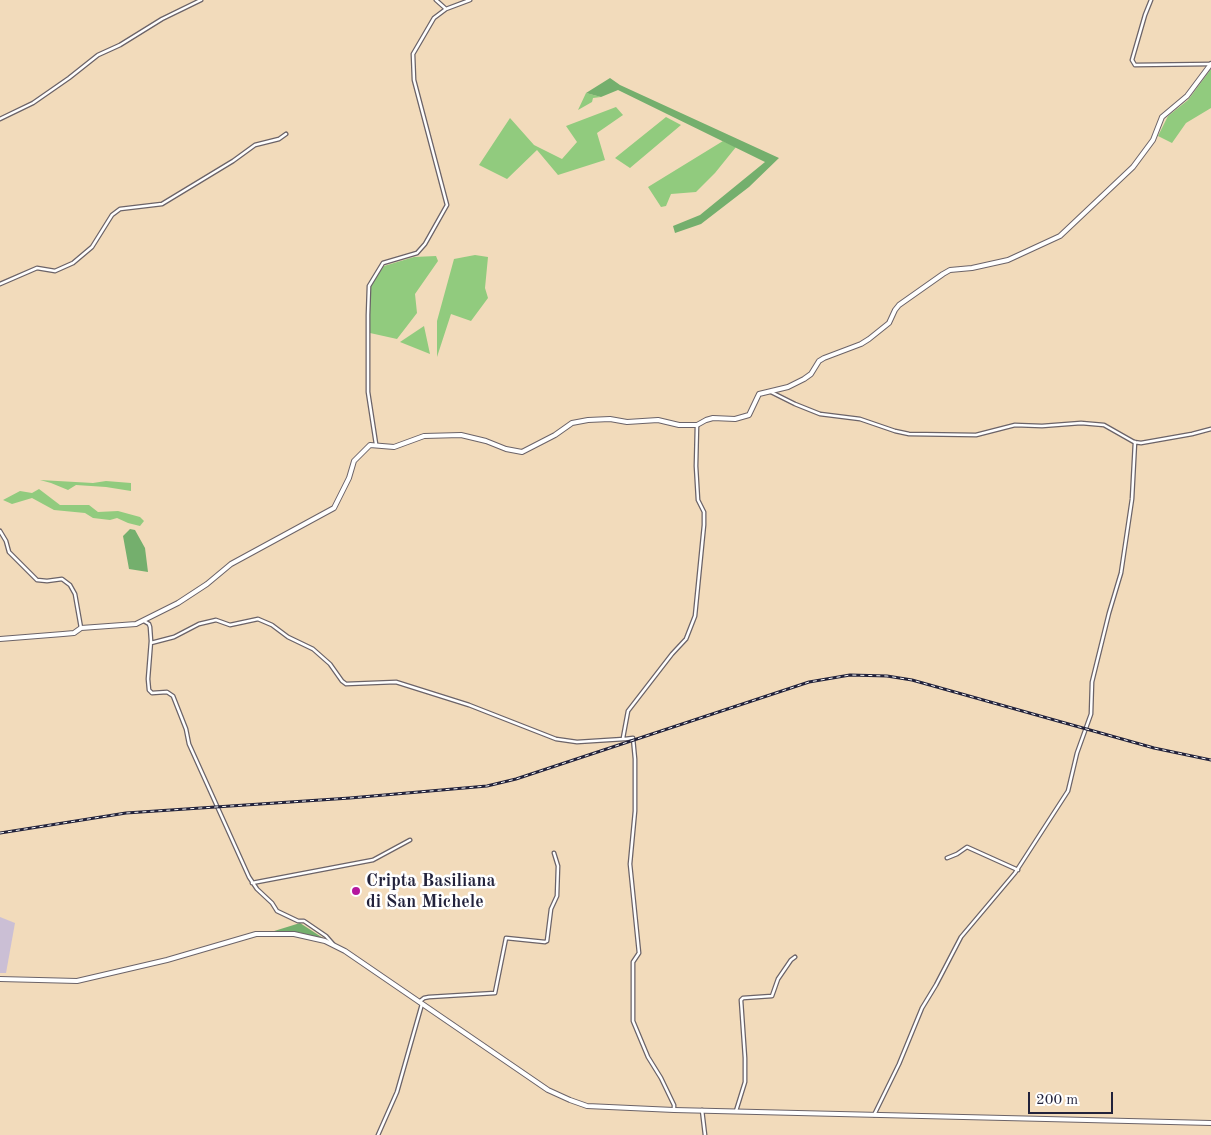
<!DOCTYPE html>
<html>
<head>
<meta charset="utf-8">
<style>
  body { margin:0 }
  #map { position:relative; width:1211px; height:1135px; overflow:hidden; background:#f2dbbb; font-family:"Old Standard TT",serif }
  canvas { display:block }
  .scale { position:absolute; left:1028px; top:1092px; width:85px; height:22px; box-sizing:border-box; border:2px solid #22223b; border-top:0; padding-left:6px; font-size:15px; line-height:18px; white-space:nowrap; color:#22223b; -webkit-text-stroke:4px #fff; paint-order:stroke }
</style>
</head>
<body>
<div id="map">
<canvas width="1211" height="1135"></canvas>
<div class="scale">200 m</div>
</div>
<script>
const c = document.querySelector('canvas').getContext('2d');
c.lineJoin = 'round';
function fillPath(path, color) { c.fillStyle = color; c.fill(path, 'evenodd'); }
const poly = rows => new Path2D(rows.map(r => 'M' + r).join(''));
function stroke(path, color, width, dash) { c.strokeStyle = color; c.lineWidth = width; c.lineCap = dash ? 'butt' : 'round'; c.setLineDash(dash || []); c.stroke(path); }
function write(font, color, halo, rows, align = 'center') {
  c.font = font + ' "Old Standard TT",serif'; c.lineWidth = 5; c.setLineDash([]); c.textBaseline = 'middle'; c.strokeStyle = halo; c.fillStyle = color; for (const [text, x, y, turn = 0] of rows) {
    c.save(); c.translate(x, y); c.rotate((+turn || 0) * Math.PI / 180); c.textAlign = isNaN(turn) ? turn : align; if (halo) c.strokeText(text, 0, 0); c.fillText(text, 0, 0); c.restore();
  }
}
fillPath(poly([
  [0,917,15,923,6,973,0,973]
]), '#cbbfd5');
fillPath(poly([
  [1211,69,1211,108,1186,123,1172,143,1158,136,1168,116,1188,100],
  [586,93,601,97,593,98,592,102,578,110],
  [616,107,623,115,597,133,605,160,558,175,537,150,507,179,479,165,510,118,534,145,562,159,577,142,566,126],
  [666,117,681,125,630,168,615,158],
  [723,141,736,147,715,173,696,192,671,194,666,206,661,207,648,187],
  [475,255,488,257,485,288,488,298,471,321,451,314,437,357,437,321,454,259],
  [436,256,438,261,415,294,417,313,397,339,370,333,369,288,384,266,414,257],
  [424,326,430,354,400,342],
  [40,480,93,483,106,481,131,483,131,491,106,487,76,485,68,490,51,483],
  [39,489,60,505,89,505,98,512,118,511,140,517,144,521,140,526,128,523,117,518,110,520,93,518,85,513,54,510,32,498,12,504,3,500,20,491,32,493]
]), '#91cb7e');
fillPath(poly([
  [610,78,620,85,779,158,749,187,701,224,675,233,673,226,700,215,765,162,618,90,601,97,586,93],
  [130,529,135,530,145,548,148,572,129,569,123,536],
  [300,923,326,940,298,932,271,932]
]), '#74af6d');
const street = poly([
  [436,0,446,9,470,0],
  [1151,0,1145,15,1132,60,1135,65,1211,64],
  [0,119,33,103,69,78,98,55,120,45,162,19,201,0],
  [0,284,37,268,55,271,73,263,92,247,112,215,120,209,162,204,233,161,255,145,279,139,286,134],
  [771,392,795,404,820,414,860,419,895,431,909,434,976,435,1015,425,1042,426,1081,423,1104,425,1134,442,1141,443,1192,434,1211,429],
  [376,444,368,392,368,315,369,286,383,263,417,253,425,244,447,205,414,80,413,54,434,18,446,9],
  [0,531,6,541,9,552,37,580,47,581,62,579,70,585,75,594,81,628],
  [144,621,149,624,150,627,151,641,148,679,149,690,152,693,167,692,173,696,186,729,189,744,249,877,257,889,272,903,277,911,298,921,304,921,326,936,333,944],
  [151,643,174,637,199,624,216,620,230,625,258,619,272,625,288,637,313,649,330,664,342,681,346,684,396,682,469,705,556,739,577,742,624,739],
  [947,858,957,854,967,847,1018,870],
  [252,883,373,860,410,840],
  [419,1002,424,998,429,997,495,993,506,938,545,942,547,941,551,909,557,896,558,866,554,853],
  [674,1110,674,1105,661,1078,648,1057,633,1021,633,962,639,953,630,864,635,811,635,759,633,738,625,739,623,738,628,711,672,654,686,639,695,616,704,525,704,512,698,500,696,466,697,425],
  [702,1110,705,1135],
  [736,1111,745,1082,745,1058,741,1000,743,998,772,996,778,979,791,960,795,957],
  [874,1115,899,1064,922,1008,936,985,961,937,1015,873,1068,791,1077,753,1091,714,1092,682,1109,613,1121,573,1132,499,1135,442],
  [378,1135,397,1092,422,1004]
]);
const secondary = poly([
  [0,639,63,634,74,633,81,628,136,624,178,603,207,584,231,564,334,508,349,478,354,461,370,445,394,447,424,436,461,435,486,441,506,449,522,452,555,435,572,423,588,420,610,419,627,422,658,420,679,425,697,425,706,420,713,418,735,419,749,415,759,394,788,387,804,379,811,374,819,361,824,358,861,344,869,339,889,323,895,310,899,305,943,274,950,270,972,268,1008,260,1060,236,1133,167,1153,140,1162,117,1187,96,1211,64],
  [0,979,77,981,167,960,256,934,294,934,325,941,345,951,548,1090,570,1100,587,1106,674,1110,1211,1123]
]);
stroke(street, '#6b6368', 5);
stroke(secondary, '#6b6368', 6);
stroke(street, '#fff', 2.5);
stroke(secondary, '#fff', 4);
const rail = poly([
  [0,833,126,813,350,798,487,786,516,779,809,682,850,675,887,676,912,680,1154,748,1211,760]
]);
stroke(rail, '#22223b', 3);
stroke(rail, '#fff', 1, [4]);
for (const [x, y, r, color] of [
  [356,891,5,"#b5179e"]
]) { const dot = new Path2D(); dot.arc(x, y, r, 0, 2 * Math.PI); c.fillStyle = color; c.fill(dot); stroke(dot, '#fff', 2); }
write('bold 18px', '#22223b', '#fff', [
  ["Cripta Basiliana",366,881],
  ["di San Michele",366,902]
], 'left');
</script>
</body>
</html>
